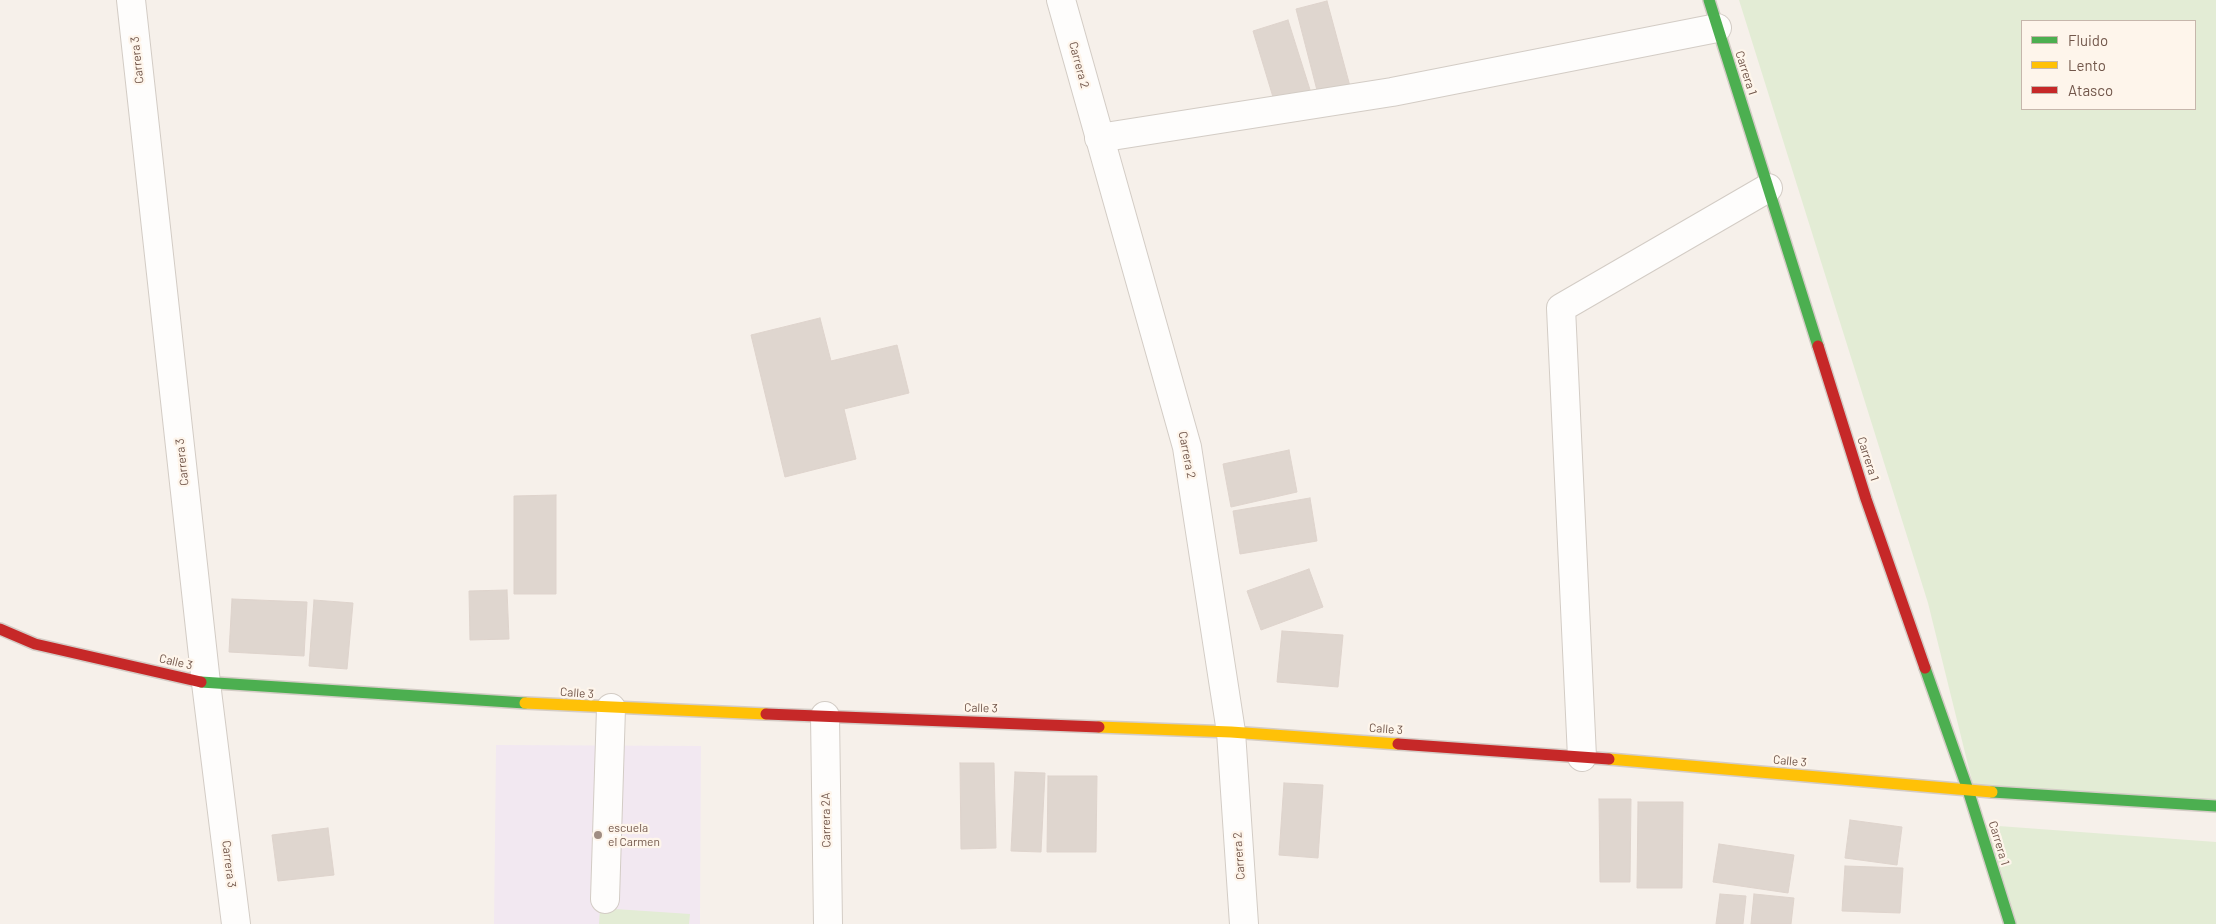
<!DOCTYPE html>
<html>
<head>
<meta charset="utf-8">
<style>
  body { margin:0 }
  #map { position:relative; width:2216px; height:924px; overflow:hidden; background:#f6f0ea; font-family:Barlow,sans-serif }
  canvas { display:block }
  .legend { position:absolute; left:2021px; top:20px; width:175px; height:90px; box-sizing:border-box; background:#fef5eb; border:1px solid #c6b6ab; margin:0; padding:6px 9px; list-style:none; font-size:15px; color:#72574b }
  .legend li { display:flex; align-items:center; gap:10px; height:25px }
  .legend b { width:25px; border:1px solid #c6b6ab }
</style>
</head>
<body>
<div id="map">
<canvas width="2216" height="924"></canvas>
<ul class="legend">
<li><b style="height:6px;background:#4caf50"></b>Fluido</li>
<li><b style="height:6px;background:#ffc107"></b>Lento</li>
<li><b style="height:6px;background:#c62828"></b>Atasco</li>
</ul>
</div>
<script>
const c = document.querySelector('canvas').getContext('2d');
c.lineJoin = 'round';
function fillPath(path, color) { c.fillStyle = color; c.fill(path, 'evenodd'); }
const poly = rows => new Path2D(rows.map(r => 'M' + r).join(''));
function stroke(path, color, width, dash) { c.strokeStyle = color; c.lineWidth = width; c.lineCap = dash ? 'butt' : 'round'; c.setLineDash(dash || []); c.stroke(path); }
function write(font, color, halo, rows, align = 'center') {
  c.font = font + ' Barlow,sans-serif'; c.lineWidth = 4.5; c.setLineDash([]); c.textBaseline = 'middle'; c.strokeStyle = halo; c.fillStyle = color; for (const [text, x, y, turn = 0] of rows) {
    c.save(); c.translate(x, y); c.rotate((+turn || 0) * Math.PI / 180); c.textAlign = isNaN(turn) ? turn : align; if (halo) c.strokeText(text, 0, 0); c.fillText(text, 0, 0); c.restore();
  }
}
fillPath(poly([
  [496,745,701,746,700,924,494,924]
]), '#f2e8f1');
fillPath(poly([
  [1739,0,2216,0,2216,807,1974,789,1928,603],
  [2022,21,2195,21,2195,109,2022,109],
  [1985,825,2216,842,2216,924,2013,924],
  [600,908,690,914,689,924,599,924]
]), '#e3ecd5');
const building = poly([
  [1327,1,1351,90,1319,98,1296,9,1327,1],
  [1288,20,1312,96,1276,107,1253,31,1288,20],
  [820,318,831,361,897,345,909,393,844,409,856,459,785,477,751,335,820,318],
  [1289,450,1297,492,1231,507,1223,464,1289,450],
  [556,495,556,594,514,594,514,496,556,495],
  [1310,498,1317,541,1240,554,1233,511,1310,498],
  [1309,569,1323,607,1261,630,1247,591,1309,569],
  [507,590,509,639,470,640,469,591,507,590],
  [232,599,307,602,304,656,229,652,232,599],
  [314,600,353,603,347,669,309,666,314,600],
  [1282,631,1343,635,1338,687,1277,682,1282,631],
  [960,763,994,763,996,848,961,849,960,763],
  [1015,772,1045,773,1041,852,1011,851,1015,772],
  [1048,776,1097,776,1096,852,1047,852,1048,776],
  [1284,783,1323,785,1318,858,1279,855,1284,783],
  [1599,799,1631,799,1630,882,1600,882,1599,799],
  [1638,802,1683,802,1682,888,1637,888,1638,802],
  [1850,820,1902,827,1897,865,1845,858,1850,820],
  [328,828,334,875,278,881,272,835,328,828],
  [1719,844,1794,855,1788,893,1713,882,1719,844],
  [1845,866,1903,868,1900,913,1842,911,1845,866],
  [1720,894,1746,896,1743,924,1716,924,1720,894],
  [1754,894,1794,898,1791,924,1751,924,1754,894]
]);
fillPath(building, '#dfd6cf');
stroke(building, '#ded3cc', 1);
const street = poly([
  [131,0,206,683,236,924],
  [1061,0,1187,447,1231,732,1244,924],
  [1099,138,1392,92,1717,28],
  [825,716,828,924],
  [1582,757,1561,308,1768,188],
  [605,899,611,708]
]);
const fast = poly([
  [1709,0,1818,346],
  [1925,668,1968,790,2010,924],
  [201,682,525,703],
  [1992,792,2216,806]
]);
const slow = poly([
  [525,703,766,714],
  [1099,727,1231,732,1398,744],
  [1609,759,1992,792]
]);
const jam = poly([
  [1818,346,1866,499,1925,668],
  [0,629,35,644,201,682],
  [766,714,1099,727],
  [1398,744,1609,759]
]);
stroke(street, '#d3ccc5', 30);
stroke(fast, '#d4ccc6', 14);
stroke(slow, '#d4ccc6', 14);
stroke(jam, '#d4ccc6', 14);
stroke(street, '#fefdfc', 28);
stroke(fast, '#4caf50', 11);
stroke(slow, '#ffc107', 11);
stroke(jam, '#c62828', 11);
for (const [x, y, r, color] of [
  [598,835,5,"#a08d83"]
]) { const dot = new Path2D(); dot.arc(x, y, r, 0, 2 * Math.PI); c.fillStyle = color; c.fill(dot); stroke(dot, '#fef5eb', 2); }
write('12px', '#72574b', '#fef5eb', [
  ["Carrera 3",137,60,-96],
  ["Carrera 2",1079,65,75],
  ["Carrera 1",1746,73,72],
  ["Carrera 2",1187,455,79],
  ["Carrera 1",1868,459,72],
  ["Carrera 3",182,462,-96],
  ["Calle 3",176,662,13],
  ["Calle 3",577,693,4],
  ["Calle 3",981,708,2],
  ["Calle 3",1386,729,4],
  ["Calle 3",1790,761,5],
  ["Carrera 2A",826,820,-91],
  ["Carrera 1",1999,843,73],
  ["Carrera 2",1239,856,-94],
  ["Carrera 3",229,864,83]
]);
write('12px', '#72574b', '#fef5eb', [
  ["escuela",608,828],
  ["el Carmen",608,842]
], 'left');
</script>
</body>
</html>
